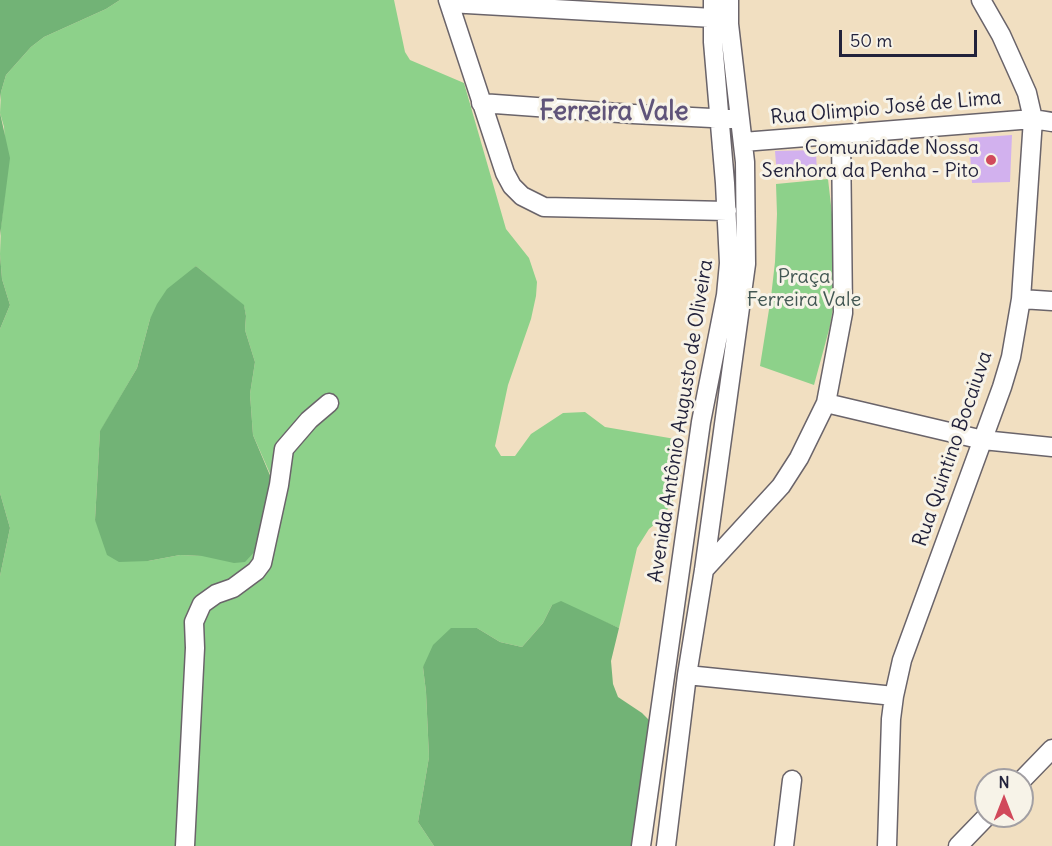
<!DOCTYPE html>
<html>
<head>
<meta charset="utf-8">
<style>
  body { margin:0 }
  #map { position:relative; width:1052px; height:846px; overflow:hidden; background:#f1dfc1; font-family:Delius,sans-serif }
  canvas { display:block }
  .north { position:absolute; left:974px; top:768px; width:60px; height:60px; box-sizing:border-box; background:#f7f3e8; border:2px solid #a29fa3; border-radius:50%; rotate:0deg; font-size:16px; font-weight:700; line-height:24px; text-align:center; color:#22223b }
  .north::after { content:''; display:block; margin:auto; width:21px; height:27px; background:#d1495b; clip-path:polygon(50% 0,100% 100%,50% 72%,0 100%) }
  .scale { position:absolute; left:839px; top:30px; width:138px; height:27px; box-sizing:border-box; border:3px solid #22223b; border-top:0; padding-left:8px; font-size:18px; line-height:21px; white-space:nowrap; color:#22223b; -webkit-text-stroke:4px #f7f3e8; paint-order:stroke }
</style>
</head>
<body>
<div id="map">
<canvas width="1052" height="846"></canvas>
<div class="north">N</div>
<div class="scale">50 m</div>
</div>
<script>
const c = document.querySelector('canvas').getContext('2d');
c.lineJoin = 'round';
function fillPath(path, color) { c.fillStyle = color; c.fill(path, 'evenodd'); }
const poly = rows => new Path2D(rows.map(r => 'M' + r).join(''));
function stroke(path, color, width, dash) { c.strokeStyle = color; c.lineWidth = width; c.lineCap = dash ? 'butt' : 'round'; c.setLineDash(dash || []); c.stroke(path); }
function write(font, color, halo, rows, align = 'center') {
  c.font = font + ' Delius,sans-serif'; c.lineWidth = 6; c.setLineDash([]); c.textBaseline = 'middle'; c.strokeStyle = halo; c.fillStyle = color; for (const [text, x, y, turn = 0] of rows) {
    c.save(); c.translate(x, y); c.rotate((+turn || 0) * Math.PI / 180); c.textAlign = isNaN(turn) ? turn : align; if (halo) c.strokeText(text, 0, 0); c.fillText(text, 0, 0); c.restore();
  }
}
fillPath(poly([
  [120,0,394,0,405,52,410,60,464,83,506,229,529,258,537,282,536,296,531,319,508,385,495,446,501,456,515,456,531,434,563,413,585,412,605,427,681,440,680,478,673,500,663,517,649,529,637,548,619,628,593,617,552,605,543,623,522,647,500,642,477,628,423,667,426,692,429,757,418,822,434,846,0,846,0,576,10,528,0,493,0,329,10,305,2,279,0,254,1,226,7,175,4,127,0,113,1,92,6,75,31,47,44,37,106,9],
  [196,266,244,306,246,316,245,330,255,362,250,394,253,435,271,476,202,556,180,555,148,561,95,520,100,432,137,368,150,319],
  [828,179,837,258,834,302,830,326,814,385,760,366,771,297,775,262,777,214,776,184]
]), '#8dd18a');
fillPath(poly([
  [0,0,120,0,106,9,44,37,31,47,6,75,1,92,0,100],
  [0,113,10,158,0,236],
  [0,254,2,279,10,305,0,329],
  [196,266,244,305,246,316,245,330,255,362,250,394,253,435,277,492,258,548,245,562,234,563,202,556,180,555,148,561,119,562,107,555,95,520,100,431,137,368,150,319,157,304,167,289],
  [0,493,10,528,0,576],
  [561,601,619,628,611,661,613,684,618,697,642,713,654,725,633,846,434,846,418,822,429,757,426,692,423,667,433,645,451,628,477,628,500,642,522,647,543,623,552,605]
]), '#72b376');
fillPath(poly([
  [1012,135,1010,182,972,183,969,138],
  [816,150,817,176,777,177,775,151]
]), '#d2b1ee');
const minor = poly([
  [448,0,505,173,512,186,522,196,544,207,727,211],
  [449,3,713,18],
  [481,103,633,114,731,119],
  [743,142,1033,119,1052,122],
  [1021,299,1052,301],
  [826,403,983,440,1052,447],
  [704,570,781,486,799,458,826,403,843,313,841,135],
  [687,675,894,696],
  [1022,780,1052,749],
  [185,846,195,648,194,622,202,604,216,594,233,588,256,571,262,563,279,485,284,449,309,420,329,403],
  [641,846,701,422,726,295,729,263,725,183,713,42,713,0],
  [666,846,687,675,704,570,746,264,745,162,729,24,729,0],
  [784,846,792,780],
  [887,846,891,719,894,696,902,660,1002,387,1011,357,1021,299,1033,119,1027,93,1019,75,1001,35,981,0],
  [958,846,987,816]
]);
stroke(minor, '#6a646a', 21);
stroke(minor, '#fff', 18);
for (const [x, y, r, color] of [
  [991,160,6,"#d1495b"]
]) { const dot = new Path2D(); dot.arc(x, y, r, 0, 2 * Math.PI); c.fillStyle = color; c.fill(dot); stroke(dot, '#f7f3e8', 2); }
write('20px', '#22223b', '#f7f3e8', [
  ["Rua Olimpio José de Lima",886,108,-5],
  ["Avenida Antônio Augusto de Oliveira",681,421,-81],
  ["Rua Quintino Bocaiuva",953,449,-71]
]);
write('20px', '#22223b', '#f7f3e8', [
  ["Comunidade Nossa",979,148],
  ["Senhora da Penha - Pito",979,171]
], 'right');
write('20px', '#425753', '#f7f3e8', [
  ["Praça",804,277],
  ["Ferreira Vale",804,300]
]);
write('bold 26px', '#60547a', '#f7f3e8', [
  ["Ferreira Vale",614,113]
]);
</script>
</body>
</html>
